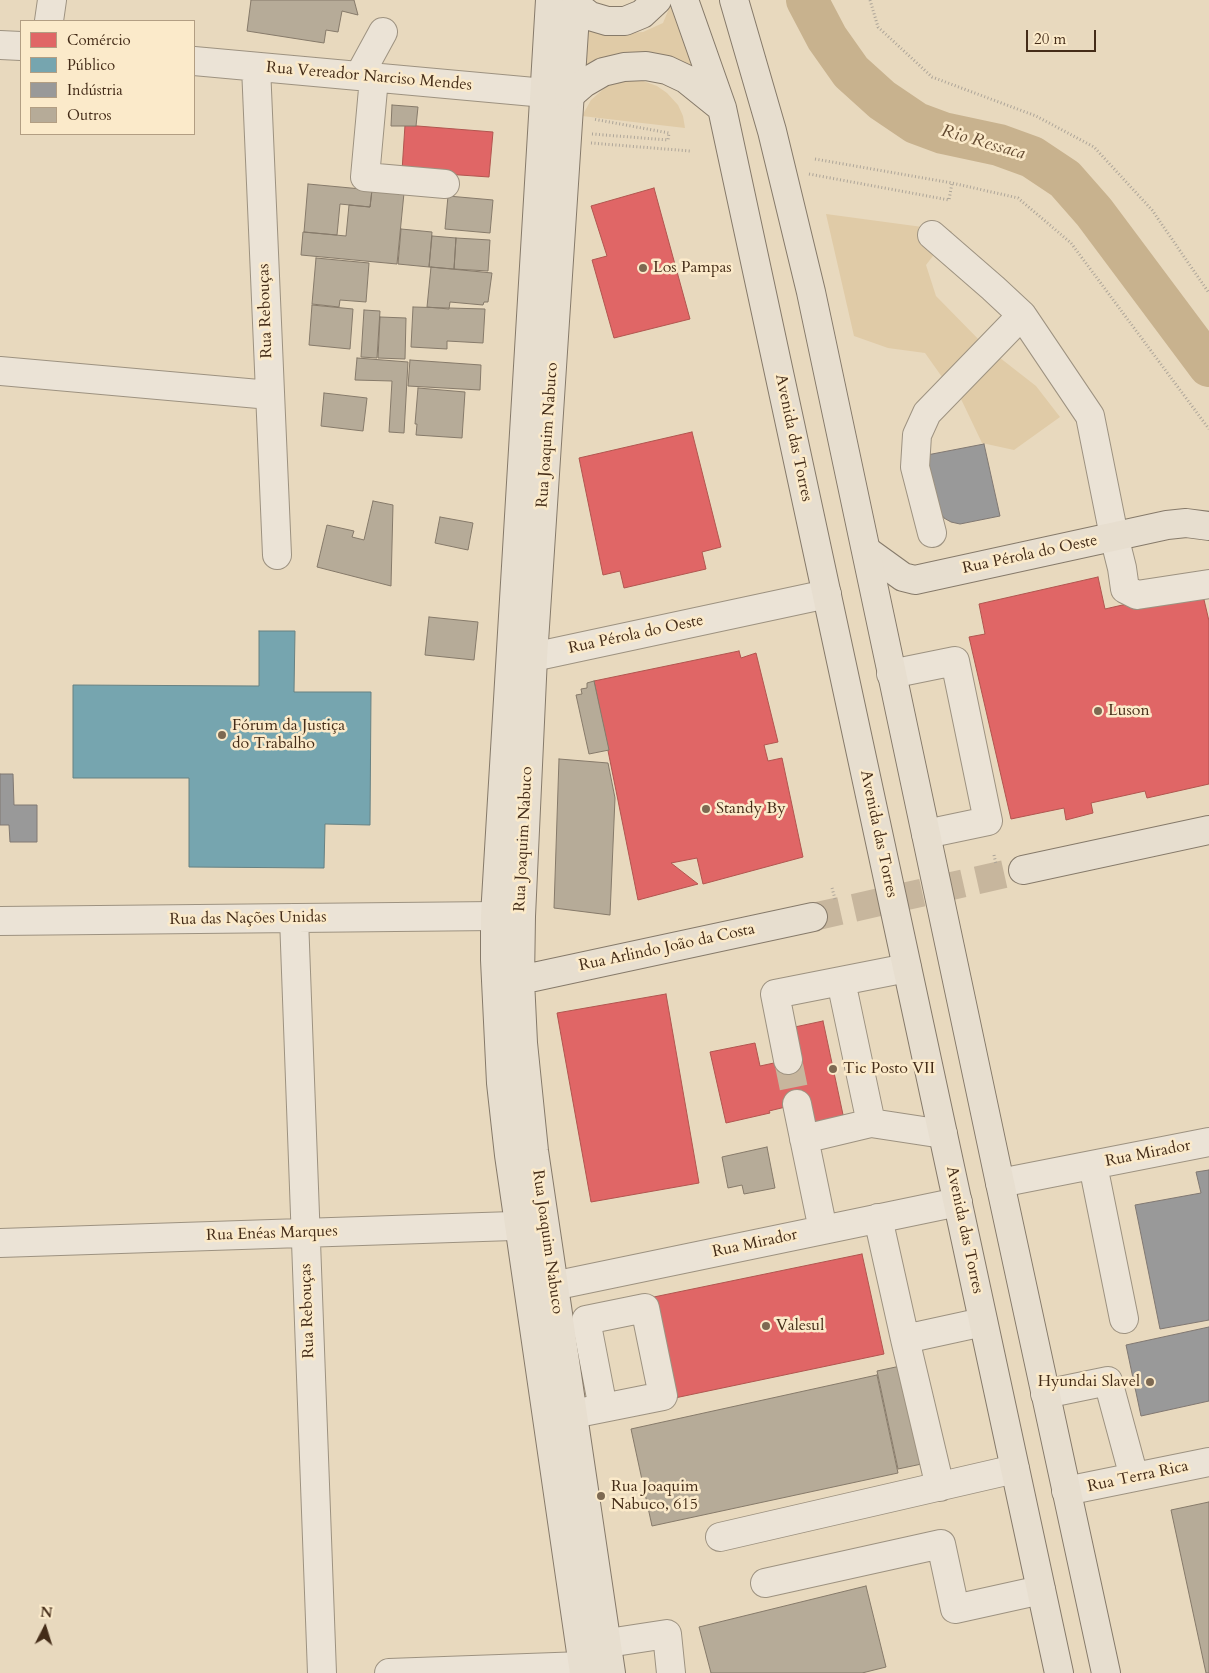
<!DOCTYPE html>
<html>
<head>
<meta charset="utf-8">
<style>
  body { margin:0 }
  #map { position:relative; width:1209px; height:1673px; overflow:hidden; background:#e8d9be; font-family:Cardo,serif }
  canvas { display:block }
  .legend { position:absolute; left:20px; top:20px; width:175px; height:115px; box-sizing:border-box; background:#fbeaca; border:1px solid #b29e83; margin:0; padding:6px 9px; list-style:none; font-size:15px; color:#442c18 }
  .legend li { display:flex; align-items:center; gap:10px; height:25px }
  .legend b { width:25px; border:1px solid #b29e83 }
  .north { position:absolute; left:20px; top:1603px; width:50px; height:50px; -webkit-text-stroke:4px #fbeaca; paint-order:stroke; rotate:5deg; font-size:14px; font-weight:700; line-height:20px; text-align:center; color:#442c18 }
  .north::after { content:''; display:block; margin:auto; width:18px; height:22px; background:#442c18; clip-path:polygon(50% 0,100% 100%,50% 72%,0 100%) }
  .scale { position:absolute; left:1026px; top:30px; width:70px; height:22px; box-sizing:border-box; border:2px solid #442c18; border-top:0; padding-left:6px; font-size:15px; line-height:18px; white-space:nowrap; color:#442c18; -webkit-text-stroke:4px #fbeaca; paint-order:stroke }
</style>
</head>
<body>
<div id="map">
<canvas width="1209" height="1673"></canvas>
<ul class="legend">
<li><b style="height:14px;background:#e06666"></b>Comércio</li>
<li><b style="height:14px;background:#76a5af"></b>Público</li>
<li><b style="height:14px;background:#999"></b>Indústria</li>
<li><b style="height:14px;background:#b6ab98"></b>Outros</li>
</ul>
<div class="north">N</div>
<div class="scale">20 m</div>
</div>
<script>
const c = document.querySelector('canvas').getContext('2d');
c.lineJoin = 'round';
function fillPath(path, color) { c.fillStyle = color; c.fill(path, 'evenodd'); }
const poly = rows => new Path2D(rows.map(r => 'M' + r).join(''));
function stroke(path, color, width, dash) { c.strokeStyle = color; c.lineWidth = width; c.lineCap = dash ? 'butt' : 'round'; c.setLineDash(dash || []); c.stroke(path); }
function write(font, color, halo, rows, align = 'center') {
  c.font = font + ' Cardo,serif'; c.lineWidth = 5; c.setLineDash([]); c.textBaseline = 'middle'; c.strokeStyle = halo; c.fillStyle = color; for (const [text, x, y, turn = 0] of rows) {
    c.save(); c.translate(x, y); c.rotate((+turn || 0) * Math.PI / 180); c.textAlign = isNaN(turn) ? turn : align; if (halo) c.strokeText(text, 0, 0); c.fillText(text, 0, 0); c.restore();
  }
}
fillPath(poly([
  [672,1,697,77,585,71,588,26,615,34,643,32,663,23],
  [629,80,643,81,657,86,667,93,678,105,683,116,685,128,582,116,591,100,607,86],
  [826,214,952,231,926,265,936,296,986,347,1036,386,1060,417,1014,450,982,443,961,399,947,384,925,353,888,348,854,336]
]), '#e0cba7');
const shops = poly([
  [405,125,493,132,489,177,402,171,405,125],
  [654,188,690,319,614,338,592,260,607,256,591,206,654,188],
  [692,432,721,547,702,552,706,569,624,588,620,571,603,575,579,458,692,432],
  [1098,577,1105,609,1201,587,1209,621,1209,784,1147,798,1145,791,1091,803,1093,813,1066,820,1064,808,1011,819,969,637,985,634,979,604,1098,577],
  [739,651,741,658,756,653,778,742,764,745,768,761,782,758,803,857,703,884,697,858,671,863,698,884,638,900,594,681,739,651],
  [666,994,699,1183,591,1202,557,1013,666,994],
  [823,1021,845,1124,812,1131,806,1102,769,1111,770,1113,726,1123,710,1052,755,1043,760,1066,797,1058,790,1028,823,1021],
  [862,1254,884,1354,670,1399,649,1298,862,1254]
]);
fillPath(shops, '#e06666');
stroke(shops, '#b1554f', 1);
const public = poly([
  [259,631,295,631,294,692,371,692,370,825,325,824,324,868,189,867,189,778,73,778,73,685,259,686,259,631]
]);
fillPath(public, '#76a5af');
stroke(public, '#678182', 1);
const industry = poly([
  [984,444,1000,516,960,524,951,522,944,518,937,507,927,455,984,444],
  [0,774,13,774,14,805,37,805,37,842,10,842,9,825,0,825,0,774],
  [1209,1170,1209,1320,1160,1329,1135,1205,1201,1193,1196,1172,1209,1170],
  [1209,1327,1209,1401,1141,1416,1126,1345,1209,1327]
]);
fillPath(industry, '#999');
stroke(industry, '#807872', 1);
stroke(poly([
  [807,0,827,38,851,72,882,100,916,123,943,133,999,145,1032,157,1065,179,1094,212,1209,366]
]), '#c8b28e', 42);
const building = poly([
  [251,0,354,0,358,15,342,11,338,32,326,30,324,43,247,31,251,0],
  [392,105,418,107,416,126,391,126,392,105],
  [308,184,372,190,370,207,340,204,337,235,304,232,308,184],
  [372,190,404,193,397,264,301,255,303,232,346,236,349,205,370,207,372,190],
  [448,196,493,200,490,233,445,229,448,196],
  [401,229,432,232,429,267,398,264,401,229],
  [432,236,456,238,454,269,429,267,432,236],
  [456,238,490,240,488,271,454,269,456,238],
  [316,258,369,263,366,302,340,300,339,307,312,304,316,258],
  [431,267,492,273,488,302,484,302,483,305,450,302,449,309,427,307,431,267],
  [312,305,353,309,350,349,309,345,312,305],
  [413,307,485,309,483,343,447,341,447,349,411,347,413,307],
  [364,310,380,311,377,358,361,357,364,310],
  [380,317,406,318,405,359,378,358,380,317],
  [357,358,408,362,404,433,389,432,392,381,355,380,357,358],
  [410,360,481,365,480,390,408,386,410,360],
  [418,388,465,392,462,438,416,435,417,424,415,424,418,388],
  [324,393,367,398,363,431,321,426,324,393],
  [373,501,393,505,391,586,317,567,327,525,354,531,352,537,364,540,373,501],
  [440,517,473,523,468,550,435,543,440,517],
  [429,617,478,622,474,660,425,655,429,617],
  [594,681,609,750,589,754,576,695,582,694,581,689,587,688,587,683,594,681],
  [559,759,608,763,615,798,610,915,554,908,559,759],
  [767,1147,775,1188,744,1194,742,1185,728,1188,722,1157,767,1147],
  [910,1364,931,1462,898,1469,877,1371,910,1364],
  [877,1375,898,1473,652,1526,631,1429,877,1375],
  [1209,1502,1209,1673,1206,1673,1171,1510,1209,1502],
  [866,1586,886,1667,862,1673,711,1673,699,1627,866,1586]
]);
fillPath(building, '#b6ab98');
stroke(building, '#867a6a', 1);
stroke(poly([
  [788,1060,797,1104]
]), '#c7b69d', 28, [28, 14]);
stroke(poly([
  [813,917,1023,870]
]), '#c7b69d', 28, [28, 14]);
const minor = poly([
  [49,21,52,0],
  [0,45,21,46],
  [194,61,545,93],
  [256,67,277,555],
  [359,76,383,32],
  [374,78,365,177,445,184],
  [932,235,993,288,1022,315,1090,416,1114,536,1122,568,1125,589,1137,595,1209,584],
  [0,371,270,395],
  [932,533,915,467,917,435,927,413,1022,315],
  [533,657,827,594],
  [891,674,955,661,988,821,926,834],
  [294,918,322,1673],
  [0,921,495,916],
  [788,1060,775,994,841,981],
  [797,1104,823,1230],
  [871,1123,841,981,907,968],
  [804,1139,871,1123,943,1134],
  [1093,1165,1124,1319],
  [1000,1183,1209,1142],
  [878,1218,905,1339,983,1322],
  [0,1243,543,1225],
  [553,1286,958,1202],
  [905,1339,940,1487],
  [1045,1394,1108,1381,1134,1477],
  [573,1414,663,1396,645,1308,586,1320,603,1408],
  [1066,1491,1209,1462],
  [720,1537,1015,1469],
  [765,1583,941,1544,955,1609,1041,1590],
  [608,1643,667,1634,671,1673],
  [389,1673,583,1666]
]);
const major = poly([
  [550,0,495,916,495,960,501,1083,509,1155,584,1673],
  [576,0,533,657,521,916,520,980,523,1043,534,1151,611,1673],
  [867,551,903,577,915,580,1167,525,1186,523,1209,526],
  [1023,870,1209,830],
  [520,980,813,917]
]);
const highway = poly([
  [684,0,722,108,1059,1673],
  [734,0,772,131,811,292,1000,1183,1106,1673],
  [576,5,590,16,607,21,625,21,642,14,657,0],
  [569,96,584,83,603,72,624,67,646,66,667,70,686,79,722,108]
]);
stroke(minor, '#9d9280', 30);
stroke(major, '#867a6a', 30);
stroke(highway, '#867a6a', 30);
stroke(poly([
  [870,0,878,27,932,77,1036,116,1094,147,1152,210,1209,293],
  [592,134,668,140,669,133,593,119],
  [591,143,690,151],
  [815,159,952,183,1018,198,1071,243,1209,429],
  [809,174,949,200,952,183],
  [994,855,996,864],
  [832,888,835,899]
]), '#ada599', 3, [1, 2.5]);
stroke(minor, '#ebe3d6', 28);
stroke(major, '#e7decf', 28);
stroke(highway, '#e7decf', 28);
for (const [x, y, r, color] of [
  [643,268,5,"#7d6952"],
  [1098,711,5,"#7d6952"],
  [222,735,5,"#7d6952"],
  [706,809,5,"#7d6952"],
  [833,1069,5,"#7d6952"],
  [766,1326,5,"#7d6952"],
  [1150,1382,5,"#7d6952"],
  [601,1496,5,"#7d6952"]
]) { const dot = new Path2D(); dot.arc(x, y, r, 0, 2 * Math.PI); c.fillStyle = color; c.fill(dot); stroke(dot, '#fbeaca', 2); }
write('16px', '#442c18', '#fbeaca', [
  ["Rua Vereador Narciso Mendes",369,77,5],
  ["Rua Rebouças",266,311,-92],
  ["Rua Joaquim Nabuco",548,435,-86],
  ["Avenida das Torres",793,438,78],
  ["Rua Pérola do Oeste",1030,555,-12],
  ["Rua Pérola do Oeste",636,635,-12],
  ["Avenida das Torres",878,834,78],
  ["Rua Joaquim Nabuco",524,839,-87],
  ["Rua das Nações Unidas",248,919,-1],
  ["Rua Arlindo João da Costa",667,948,-12],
  ["Rua Mirador",1148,1154,-11],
  ["Avenida das Torres",964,1230,78],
  ["Rua Enéas Marques",272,1234,-2],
  ["Rua Joaquim Nabuco",547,1242,82],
  ["Rua Mirador",755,1244,-12],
  ["Rua Rebouças",308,1311,-92],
  ["Rua Terra Rica",1138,1477,-12]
]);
write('16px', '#442c18', '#fbeaca', [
  ["Los Pampas",653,268],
  ["Luson",1108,711],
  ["Fórum da Justiça",232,726],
  ["do Trabalho",232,744],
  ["Standy By",716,809],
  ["Tic Posto VII",843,1069],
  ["Valesul",776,1326],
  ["Hyundai Slavel",1140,1382,"right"],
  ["Rua Joaquim",611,1487],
  ["Nabuco, 615",611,1505]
], 'left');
write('italic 18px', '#624930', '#fbeaca', [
  ["Rio Ressaca",983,143,16]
]);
</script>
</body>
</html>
